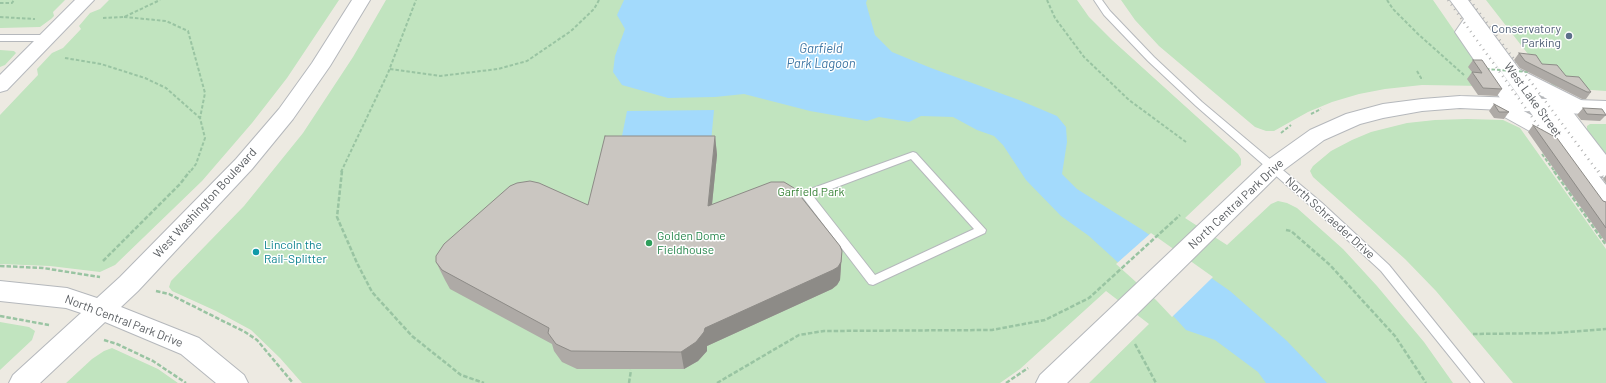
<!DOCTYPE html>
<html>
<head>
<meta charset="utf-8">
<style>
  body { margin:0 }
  canvas { display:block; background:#edeae2 }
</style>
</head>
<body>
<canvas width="1606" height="383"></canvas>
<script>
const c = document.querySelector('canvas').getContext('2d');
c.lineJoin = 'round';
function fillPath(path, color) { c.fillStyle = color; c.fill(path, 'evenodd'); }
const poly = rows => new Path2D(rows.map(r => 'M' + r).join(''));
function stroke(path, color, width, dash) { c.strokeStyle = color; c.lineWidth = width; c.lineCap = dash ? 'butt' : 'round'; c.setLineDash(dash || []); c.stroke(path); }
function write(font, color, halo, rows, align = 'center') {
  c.font = font + ' Barlow,sans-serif'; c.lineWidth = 3; c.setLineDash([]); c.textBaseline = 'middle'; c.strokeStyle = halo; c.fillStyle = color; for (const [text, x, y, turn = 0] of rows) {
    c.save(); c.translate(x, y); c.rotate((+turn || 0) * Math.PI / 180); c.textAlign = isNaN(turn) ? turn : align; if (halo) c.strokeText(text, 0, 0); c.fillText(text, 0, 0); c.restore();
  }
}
fillPath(poly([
  [0,0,65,0,53,12,54,16,51,19,40,27,0,28],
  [109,0,339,0,287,78,252,123,202,181,115,265,100,272,50,266,0,264,0,115,38,75,37,69,52,53,63,48,81,29,79,26,90,13,100,9],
  [386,0,1077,0,1089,17,1112,40,1238,154,1241,159,1241,165,1185,218,1227,245,1271,204,1278,201,1287,203,1297,208,1343,249,1377,286,1424,342,1453,383,1089,383,1149,324,1106,291,1020,369,1000,383,302,383,280,358,251,330,216,311,172,291,169,287,171,281,244,206,303,133,353,57],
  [1121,0,1433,0,1491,84,1484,86,1422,85,1385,89,1359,94,1332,102,1308,112,1274,131,1266,131,1255,127,1159,46,1135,20],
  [1486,0,1606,0,1606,91,1562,88,1552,85],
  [0,50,14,51,16,53,5,65,0,67],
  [1467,119,1503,120,1520,128,1606,249,1606,383,1513,383,1436,291,1405,259,1313,177,1310,171,1313,166,1331,151,1352,140,1371,132,1407,123,1435,120],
  [1590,124,1606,124,1606,154,1587,130,1587,126],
  [0,322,29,327,35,331,32,340,0,370],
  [112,348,158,369,178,383,66,383,92,359,104,351]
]), '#c1e4bf');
fillPath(poly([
  [624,0,867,0,866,3,875,35,892,52,931,68,1019,100,1057,116,1066,127,1067,142,1062,174,1077,189,1141,229,1230,291,1287,341,1327,383,1266,383,1258,372,1215,340,1186,330,1157,298,1089,236,1061,216,1026,180,1003,145,994,136,977,130,953,117,921,116,909,122,879,117,867,121,810,111,744,94,715,97,668,98,622,85,613,72,615,56,625,29,617,15],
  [714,110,711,142,621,141,627,111]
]), '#a3dafc');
fillPath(poly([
  [1151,233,1213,277,1172,317,1156,300,1116,264]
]), '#edeae2');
const service = poly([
  [1094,0,1102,0,1110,11,1154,57,1202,102,1322,203,1389,265,1484,383,1471,383,1381,271,1314,209,1196,106,1148,61,1104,15,1094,0],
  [0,35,48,35,52,38,48,41,0,41,0,35],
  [913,152,916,153,986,230,985,233,873,285,869,284,801,195,802,192,913,152],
  [911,159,974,229,875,275,813,196,911,159]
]);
const tertiary = poly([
  [352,0,370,0,330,66,293,119,252,169,138,291,121,307,199,338,244,375,248,383,216,383,181,354,105,322,40,383,9,383,13,375,81,313,66,308,0,301,0,281,67,288,97,298,120,277,236,159,279,109,312,63,352,0],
  [1460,96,1606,101,1606,115,1460,108,1422,111,1383,118,1360,124,1324,140,1281,172,1067,383,1036,383,1040,375,1265,162,1310,130,1346,114,1383,104,1422,99,1460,96]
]);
const secondary = poly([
  [75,0,94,0,7,90,0,92,0,75,75,0],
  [1450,0,1468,0,1519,69,1583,101,1586,106,1583,111,1576,113,1572,111,1606,155,1606,178,1599,176,1606,185,1606,209,1598,207,1553,144,1490,109,1487,104,1490,99,1500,98,1455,32,1464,19,1450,0],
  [1483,46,1533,116,1520,109,1524,104,1483,46],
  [1538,94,1551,101,1547,106,1538,94]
]);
stroke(service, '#b5b8bc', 2);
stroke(tertiary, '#b5b8bc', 2);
stroke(secondary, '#b6b9be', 2);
stroke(poly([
  [1047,0,1055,18,1084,57,1129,100,1186,142],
  [1387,0,1393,9,1418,34,1464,75],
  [0,3,12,3,14,0],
  [0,17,35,19],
  [124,17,166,21,188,31,205,93,200,118,205,138,196,164,190,172],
  [103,18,124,17,160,0],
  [65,58,101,64,145,78,166,88,200,118],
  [390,69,440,76,498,69,527,61,571,31,594,9,599,0],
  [1417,71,1421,78,1424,78],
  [1311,114,1321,109],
  [1281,133,1291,125],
  [1542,154,1555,172],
  [341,172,388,73,416,0]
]), '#99c4a2', 2, [3.5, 2]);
stroke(poly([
  [342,171,337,217,357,263,372,292,412,336,461,375,484,383],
  [1554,171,1606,245],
  [1286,230,1291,231,1330,265,1395,336,1426,383],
  [103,261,180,184,190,171],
  [0,266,43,268,100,277],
  [156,291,169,294,245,332,257,340,293,383],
  [0,316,49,325],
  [1473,334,1555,333,1606,329],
  [104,340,117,344,153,361,186,383],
  [1135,344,1156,383],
  [629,383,631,370],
  [717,383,799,335,824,331,992,330,1045,320,1089,298,1180,215],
  [1006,383,1028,368]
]), '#99c4a2', 2.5, [4.5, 2]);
fillPath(service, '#fff');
fillPath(tertiary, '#fff');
fillPath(secondary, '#fff');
stroke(poly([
  [1448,0,1547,138],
  [1470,0,1598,172]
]), '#b1b2b2', 2.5, [1, 4.5]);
stroke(poly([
  [1598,171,1606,182]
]), '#b1b2b2', 3.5, [1, 5.5]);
stroke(poly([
  [1486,69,1529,72]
]), '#99c4a2', 2, [3.5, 2]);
fillPath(poly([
  [1519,53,1566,76,1591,92,1586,99,1582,99,1520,68,1514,60],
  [1473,60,1502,89,1497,96,1478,95,1467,79,1472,72,1468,67],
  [1494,104,1509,112,1504,119,1494,118,1489,111],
  [1583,108,1606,115,1600,121,1581,120,1577,115],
  [1533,125,1603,201,1606,202,1606,243,1528,132],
  [715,136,717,155,712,204,842,251,840,280,837,285,832,289,707,346,707,351,698,361,684,369,577,369,562,362,554,351,552,344,450,289,445,280,436,262,588,205],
  [1606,175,1606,183,1603,179]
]), '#aeaaa6');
fillPath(poly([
  [715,136,717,155,710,224,708,206],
  [842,251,840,280,837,285,832,289,707,346,707,351,698,361,684,369,681,352,705,328]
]), '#8d8b87');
const building = poly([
  [1519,53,1536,55,1542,64,1557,65,1566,76,1579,77,1591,92,1587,92,1525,61,1519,53],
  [1473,60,1482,60,1502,89,1483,88,1472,72,1482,73,1473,60],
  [1494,104,1509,112,1499,112,1494,104],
  [1583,108,1602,109,1606,115,1587,114,1583,108],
  [1533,125,1557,138,1603,201,1606,202,1606,228,1533,125],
  [605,136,715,136,708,206,771,182,784,182,794,188,840,246,842,251,841,262,838,267,833,270,705,328,704,332,696,342,681,352,571,351,556,344,548,333,549,328,442,270,436,262,436,256,444,244,510,186,517,183,530,181,539,183,588,205,605,136]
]);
fillPath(building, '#cac6c1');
stroke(building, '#8d8b87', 1);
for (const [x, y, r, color] of [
  [1569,36,4,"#5c6f8a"],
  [649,243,4,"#2e9e5b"],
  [256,252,4,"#0f9aa8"]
]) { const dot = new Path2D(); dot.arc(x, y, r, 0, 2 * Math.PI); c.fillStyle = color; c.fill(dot); stroke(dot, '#fff', 1.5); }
write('12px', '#4e5e75', '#fff', [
  ["Conservatory",1561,29],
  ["Parking",1561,43]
], 'right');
write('12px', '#5a5e62', '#fff', [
  ["West Lake Street",1533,100,54],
  ["West Washington Boulevard",205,203,-47],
  ["North Central Park Drive",1236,204,-43],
  ["North Schraeder Drive",1330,218,42],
  ["North Central Park Drive",124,321,21]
]);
write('12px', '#398438', '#fff', [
  ["Garfield Park",811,192]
]);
write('12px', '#27864d', '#fff', [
  ["Golden Dome",657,236],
  ["Fieldhouse",657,250]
], 'left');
write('12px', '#0d838f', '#fff', [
  ["Lincoln the",264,245],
  ["Rail-Splitter",264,259]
], 'left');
write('italic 13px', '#3e76a4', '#fff', [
  ["Garfield",821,49],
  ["Park Lagoon",821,64]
]);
</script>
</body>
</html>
